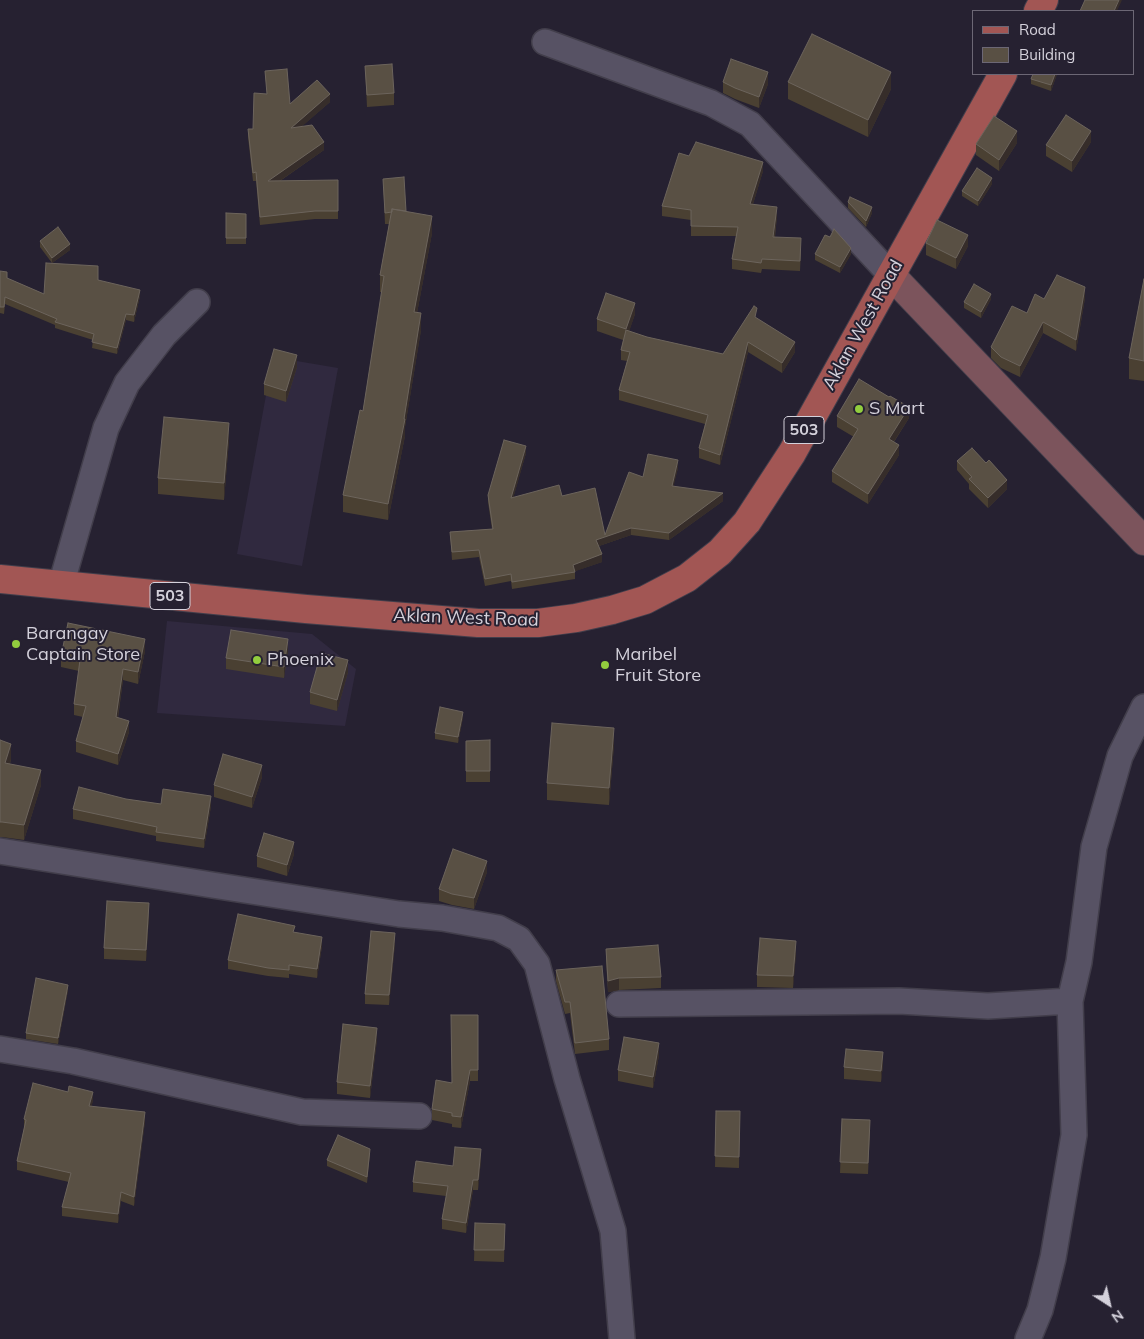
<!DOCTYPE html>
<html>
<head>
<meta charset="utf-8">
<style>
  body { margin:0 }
  #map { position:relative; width:1144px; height:1339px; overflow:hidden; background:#262131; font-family:Mulish,sans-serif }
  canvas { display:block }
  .legend { position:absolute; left:972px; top:10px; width:162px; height:65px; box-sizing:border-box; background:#262131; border:1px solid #6c6775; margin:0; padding:6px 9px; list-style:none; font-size:15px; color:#d4d1db }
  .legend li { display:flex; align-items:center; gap:10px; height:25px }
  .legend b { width:25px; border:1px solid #6c6775 }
  .north { position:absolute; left:1084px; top:1279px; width:50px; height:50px; -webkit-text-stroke:4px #262131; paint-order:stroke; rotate:145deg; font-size:14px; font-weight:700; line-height:20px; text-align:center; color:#d4d1db }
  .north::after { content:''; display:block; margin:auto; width:18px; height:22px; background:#d4d1db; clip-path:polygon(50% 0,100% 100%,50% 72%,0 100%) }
</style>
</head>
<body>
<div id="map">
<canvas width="1144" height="1339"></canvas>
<ul class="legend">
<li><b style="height:6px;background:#a25654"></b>Road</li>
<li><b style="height:14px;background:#595044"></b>Building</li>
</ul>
<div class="north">N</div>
</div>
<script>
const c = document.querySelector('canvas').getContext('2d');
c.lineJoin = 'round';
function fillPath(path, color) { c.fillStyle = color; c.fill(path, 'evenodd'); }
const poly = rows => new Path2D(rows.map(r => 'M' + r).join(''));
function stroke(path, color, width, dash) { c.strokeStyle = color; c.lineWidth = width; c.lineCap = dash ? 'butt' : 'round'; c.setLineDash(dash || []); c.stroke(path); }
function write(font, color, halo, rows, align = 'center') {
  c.font = font + ' Mulish,sans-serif'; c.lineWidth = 4; c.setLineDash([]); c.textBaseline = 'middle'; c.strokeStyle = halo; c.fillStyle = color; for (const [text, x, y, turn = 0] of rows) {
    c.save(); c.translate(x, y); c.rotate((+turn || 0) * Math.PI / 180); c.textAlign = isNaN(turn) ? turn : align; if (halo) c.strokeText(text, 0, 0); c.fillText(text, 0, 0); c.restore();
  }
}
fillPath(poly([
  [273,357,338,368,302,566,237,554],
  [167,621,312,634,356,669,345,726,157,713]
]), '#30293f');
const street = poly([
  [545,42,711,103,750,124,891,275],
  [61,585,106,428,127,383,164,335,197,302],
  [0,851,212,885,399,914,442,918,498,928,519,939,537,964,567,1079,613,1231,622,1339],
  [619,1004,899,1001,988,1006,1070,1001,1079,962,1094,847,1120,756,1144,707],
  [0,1049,73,1061,302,1112,419,1116],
  [1028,1339,1040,1310,1053,1258,1074,1135,1070,1001]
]);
const secondary = poly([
  [891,275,1144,541]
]);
const primary = poly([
  [1038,11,1044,0],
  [0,579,306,609,478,623,538,623,576,618,612,610,645,600,687,578,720,552,747,522,792,453,1003,74]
]);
stroke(street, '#423e4b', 28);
stroke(secondary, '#423e4b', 30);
stroke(primary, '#423e4b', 30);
stroke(street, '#575264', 25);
stroke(secondary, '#7c545c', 28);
stroke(primary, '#a25654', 28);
fillPath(poly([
  [365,66,394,93,394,105,367,107],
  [265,71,290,104,330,102,302,126,324,150,280,181,338,180,338,219,315,219,260,225,256,181,253,181,248,137,248,129,253,129,267,94],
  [1033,74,1057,74,1051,91,1031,84,1031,79],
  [723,82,768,84,759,108,735,99,723,93],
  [788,82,891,89,868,137,788,99],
  [1091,142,1072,172,1046,156,1046,145],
  [1017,143,999,171,976,155,976,144],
  [689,156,763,171,753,204,777,216,775,237,801,248,800,271,762,269,761,273,732,269,732,259,736,236,691,236,691,220,662,216,662,206],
  [383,179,406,211,432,233,417,313,421,330,405,427,405,436,388,520,343,512,343,495,363,411,382,292,380,292,380,275,389,224,385,224],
  [992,184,978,206,962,196,962,191],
  [848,202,872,213,866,227,848,208],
  [226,213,246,214,246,244,226,244],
  [40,241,70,250,52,263,40,247],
  [926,243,968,246,956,269,926,255],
  [815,254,851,254,840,273,815,260],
  [0,271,7,278,44,294,98,280,140,296,134,322,126,320,117,354,92,348,93,340,55,328,55,325,5,304,4,314,0,313],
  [1144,279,1144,381,1129,379,1129,358],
  [1085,298,1076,351,1043,333,1020,377,1001,368,991,358,991,347,1027,313,1044,299],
  [991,299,981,318,964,308,964,302],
  [635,314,629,331,647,337,723,354,757,318,795,352,782,373,748,352,720,465,699,458,699,448,705,424,619,400,619,390,627,361,621,360,621,350,623,340,597,331,597,319],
  [297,367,286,402,264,395,264,384],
  [837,416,909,418,894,442,899,455,868,504,832,482,832,471,854,437,837,427],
  [229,440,224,500,158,494,158,478],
  [526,453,513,498,562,496,605,535,643,477,678,468,673,486,723,501,669,540,631,535,599,546,602,562,575,571,575,579,512,589,511,581,485,586,479,557,452,560,450,532,492,529,488,502,488,495],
  [957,461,986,463,1007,489,988,508,969,489,969,484,957,470],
  [145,651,138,684,123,680,118,718,129,732,118,765,76,752,76,741,83,717,74,715,74,704,79,671,61,667,61,656],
  [288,651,284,678,226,669,226,658],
  [348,672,337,711,310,704,310,692],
  [463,717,458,743,435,739,435,733],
  [0,740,11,759,10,764,41,785,24,840,2,837,0,837],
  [490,740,490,782,466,782,466,741],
  [614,745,609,805,547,800,547,783],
  [262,777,252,808,214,797,214,785],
  [126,799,161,804,211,806,204,848,156,841,156,836,73,819,73,809],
  [294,854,287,876,257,867,257,856],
  [487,872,474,909,452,905,439,901,439,889],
  [149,915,146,961,104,959,104,948],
  [295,932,322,946,317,978,289,974,289,978,268,976,228,969,228,960],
  [395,943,389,1005,365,1004,365,994],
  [606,949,661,977,661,988,619,990,608,992,606,961],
  [796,953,793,988,757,987,757,975],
  [556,970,609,1039,609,1050,575,1054,570,1013,565,1014,556,981],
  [68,990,58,1044,26,1039,26,1033],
  [478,1015,478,1081,470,1081,461,1128,452,1127,452,1124,432,1120,432,1109,451,1083],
  [377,1039,370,1098,337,1094,337,1082],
  [659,1055,653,1088,618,1081,618,1070],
  [883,1064,881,1082,844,1079,844,1067],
  [93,1101,91,1106,145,1121,134,1206,121,1201,118,1223,62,1216,62,1207,69,1182,17,1170,17,1161,24,1128,24,1119],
  [716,1111,740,1111,739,1168,715,1167],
  [842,1119,870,1131,868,1174,840,1173],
  [370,1154,367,1183,327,1166,327,1160],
  [481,1159,478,1190,473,1190,466,1233,442,1229,442,1219,446,1196,413,1192,413,1182,453,1166],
  [475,1223,505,1224,504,1262,474,1261]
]), '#4a4032');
fillPath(poly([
  [1119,0,1122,0,1117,11,1114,11],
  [768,72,768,84,759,108,759,97],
  [891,72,891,89,868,137,868,120],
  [1055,74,1057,74,1051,91,1051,85],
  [330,94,330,102,291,136,291,128],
  [1017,131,1017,143,999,171,999,160],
  [1091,131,1091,142,1072,172,1072,161],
  [324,142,324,150,268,189,268,181],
  [763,162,763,171,750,214,750,204],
  [992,178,992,184,978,206,978,201],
  [777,207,777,216,773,247,773,237],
  [872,207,872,213,866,227,866,221],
  [432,216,432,233,414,329,414,312],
  [968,235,968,246,956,269,956,258],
  [70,244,70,250,52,263,52,258],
  [851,248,851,254,840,273,840,267],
  [1085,287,1085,298,1076,351,1076,340],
  [140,290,140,296,134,322,134,315],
  [991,294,991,299,981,318,981,312],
  [635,303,635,314,626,341,626,329],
  [421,313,421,330,405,427,405,436,388,520,388,504,404,419],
  [126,314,126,320,117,354,117,348],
  [1043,322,1043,333,1020,377,1020,366],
  [748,342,748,352,720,465,720,455],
  [795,342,795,352,782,373,782,363],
  [297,355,297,367,286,402,286,391],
  [909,407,909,418,889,449,889,439],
  [229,423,229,440,224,500,224,483],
  [899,445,899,455,868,504,868,494],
  [526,446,526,453,511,506,511,498],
  [678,460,678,468,672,493,672,486],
  [1007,480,1007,489,988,508,988,498],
  [723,493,723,501,669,540,669,533],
  [631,528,631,535,596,547,596,540],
  [602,554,602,562,573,572,573,565],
  [145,639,145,651,138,684,138,672],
  [288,639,288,651,284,678,284,667],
  [348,660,348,672,337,711,337,700],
  [123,669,123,680,116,729,116,717],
  [463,712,463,717,458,743,458,737],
  [129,721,129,732,118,765,118,754],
  [614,728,614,745,609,805,609,788],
  [11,744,11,759,5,778,5,763],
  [262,765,262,777,252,808,252,797],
  [41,770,41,785,24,840,24,825],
  [211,796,211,806,204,848,204,839],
  [294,842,294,854,287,876,287,865],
  [487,861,487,872,474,909,474,898],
  [149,903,149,915,146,961,146,950],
  [395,933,395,943,389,1005,389,995],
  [322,937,322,946,317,978,317,969],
  [796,941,796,953,793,988,793,976],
  [619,978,619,990,608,992,608,981],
  [68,985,68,990,58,1044,58,1038],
  [377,1028,377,1039,370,1098,370,1086],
  [659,1043,659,1055,653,1088,653,1077],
  [883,1052,883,1064,881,1082,881,1071],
  [470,1070,470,1081,461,1128,461,1117],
  [93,1092,93,1101,89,1115,89,1106],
  [145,1112,145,1121,134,1206,134,1197],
  [481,1149,481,1159,478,1190,478,1180],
  [473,1180,473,1190,466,1233,466,1223],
  [121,1192,121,1201,118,1223,118,1214]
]), '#362d2a');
const building = poly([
  [1085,0,1119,0,1114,11,1080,11,1085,0],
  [812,34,891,72,868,120,788,82,812,34],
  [731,59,768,72,759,97,735,88,723,82,731,59],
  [392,64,394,93,367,95,365,66,392,64],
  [287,69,290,104,317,80,330,94,291,128,312,125,324,142,268,181,338,180,338,211,315,211,260,217,256,172,253,173,248,129,253,129,254,93,267,94,265,71,287,69],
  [1033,74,1055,74,1051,85,1031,79,1033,74],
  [1066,115,1091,131,1072,161,1046,145,1066,115],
  [994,116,1017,131,999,160,976,144,994,116],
  [696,142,763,162,750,204,777,207,773,237,801,238,800,261,762,259,761,263,732,259,738,227,691,226,691,210,662,206,679,153,689,156,696,142],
  [977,168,992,178,978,201,962,191,977,168],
  [404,177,406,211,392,209,392,212,385,213,383,179,404,177],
  [850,197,872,207,866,221,848,202,850,197],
  [392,209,432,216,414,312,421,313,404,419,405,419,388,504,343,495,360,410,363,411,384,276,380,275,392,209],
  [226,213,246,214,246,238,226,238,226,213],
  [937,220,968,235,956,258,926,243,937,220],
  [58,227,70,244,52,258,40,241,58,227],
  [834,229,851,248,840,267,815,254,825,235,830,237,834,229],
  [46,263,98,266,98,280,140,290,134,315,126,314,117,348,92,342,94,334,55,322,57,319,5,297,4,307,0,307,0,271,7,272,7,278,44,294,46,263],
  [1057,275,1085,287,1076,340,1043,322,1020,366,1001,357,991,347,1012,306,1027,313,1035,294,1044,299,1057,275],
  [1144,279,1144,361,1129,358,1144,279],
  [974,284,991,294,981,312,964,302,974,284],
  [606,293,635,303,626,329,597,319,606,293],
  [754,306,757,308,755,317,795,342,782,363,748,342,720,455,699,448,708,415,619,390,630,352,621,350,626,330,647,337,723,354,754,306],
  [274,349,297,355,286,391,264,384,274,349],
  [859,379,889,397,890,396,909,407,889,439,899,445,868,494,832,471,858,429,837,416,859,379],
  [164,417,229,423,224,483,158,478,164,417],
  [504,440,526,446,511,498,559,485,562,496,595,488,605,535,629,472,643,477,648,454,678,460,672,486,723,493,669,533,631,528,596,540,602,554,573,565,575,572,512,582,511,574,485,579,479,550,452,552,450,532,493,529,488,495,504,440],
  [972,448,986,463,989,460,1007,480,988,498,969,479,972,477,957,461,972,448],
  [68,623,145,639,138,672,123,669,116,717,129,721,118,754,76,741,86,706,74,704,80,660,61,656,68,623],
  [231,630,288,639,284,667,226,658,231,630],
  [321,653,348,660,337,700,310,692,321,653],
  [440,707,463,712,458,737,435,733,440,707],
  [552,723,614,728,609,788,547,783,552,723],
  [0,740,11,744,5,763,41,770,24,825,2,822,0,822,0,740],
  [490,740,490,771,466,771,466,741,490,740],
  [223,754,262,765,252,797,214,785,223,754],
  [79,787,126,799,161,804,163,789,211,796,204,839,156,832,157,827,73,809,79,787],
  [264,833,294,842,287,865,257,856,264,833],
  [453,849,487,861,474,898,452,894,439,889,453,849],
  [107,901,149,903,146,950,104,948,107,901],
  [238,914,295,926,293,932,322,937,317,969,289,965,289,970,268,968,228,960,238,914],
  [371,931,395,933,389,995,365,994,371,931],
  [760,938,796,941,793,976,757,975,760,938],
  [658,945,661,977,619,978,608,981,606,949,658,945],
  [602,966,609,1039,575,1043,570,1002,565,1002,556,970,602,966],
  [36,978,68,985,58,1038,26,1033,36,978],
  [451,1015,478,1015,478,1070,470,1070,461,1117,452,1116,452,1113,432,1109,436,1080,452,1083,451,1015],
  [343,1024,377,1028,370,1086,337,1082,343,1024],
  [624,1037,659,1043,653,1077,618,1070,624,1037],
  [846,1049,883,1052,881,1071,844,1067,846,1049],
  [33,1083,68,1092,69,1086,93,1092,89,1106,145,1112,134,1197,121,1192,118,1214,62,1207,71,1173,17,1161,26,1120,24,1119,33,1083],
  [716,1111,740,1111,739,1157,715,1156,716,1111],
  [842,1119,870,1120,868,1163,840,1162,842,1119],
  [338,1135,370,1149,367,1177,327,1160,338,1135],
  [455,1147,481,1149,478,1180,473,1180,466,1223,442,1219,448,1186,413,1182,416,1161,453,1166,455,1147],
  [475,1223,505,1224,504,1250,474,1250,475,1223]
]);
fillPath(building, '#595044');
stroke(building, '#6c645c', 1);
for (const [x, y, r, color] of [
  [859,409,5,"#92cd3e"],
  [16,644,5,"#92cd3e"],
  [257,660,5,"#92cd3e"],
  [605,665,5,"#92cd3e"]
]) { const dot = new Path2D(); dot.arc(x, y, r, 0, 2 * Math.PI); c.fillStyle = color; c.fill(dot); stroke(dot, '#262131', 2); }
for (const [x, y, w] of [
  [804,430,40],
  [170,596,40]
]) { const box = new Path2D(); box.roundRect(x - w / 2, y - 13.5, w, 27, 4); c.fillStyle = '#262131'; c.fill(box); stroke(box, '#d4d1db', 1); }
write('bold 16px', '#d4d1db', null, [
  ["503",804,430],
  ["503",170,596]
]);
write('18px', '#d4d1db', '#262131', [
  ["Aklan West Road",863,325,-61],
  ["Aklan West Road",466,618,2]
]);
write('18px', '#d4d1db', '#262131', [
  ["S Mart",869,409],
  ["Barangay",26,634],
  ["Captain Store",26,655],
  ["Maribel",615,655],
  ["Fruit Store",615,676],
  ["Phoenix",267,660]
], 'left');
</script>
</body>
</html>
